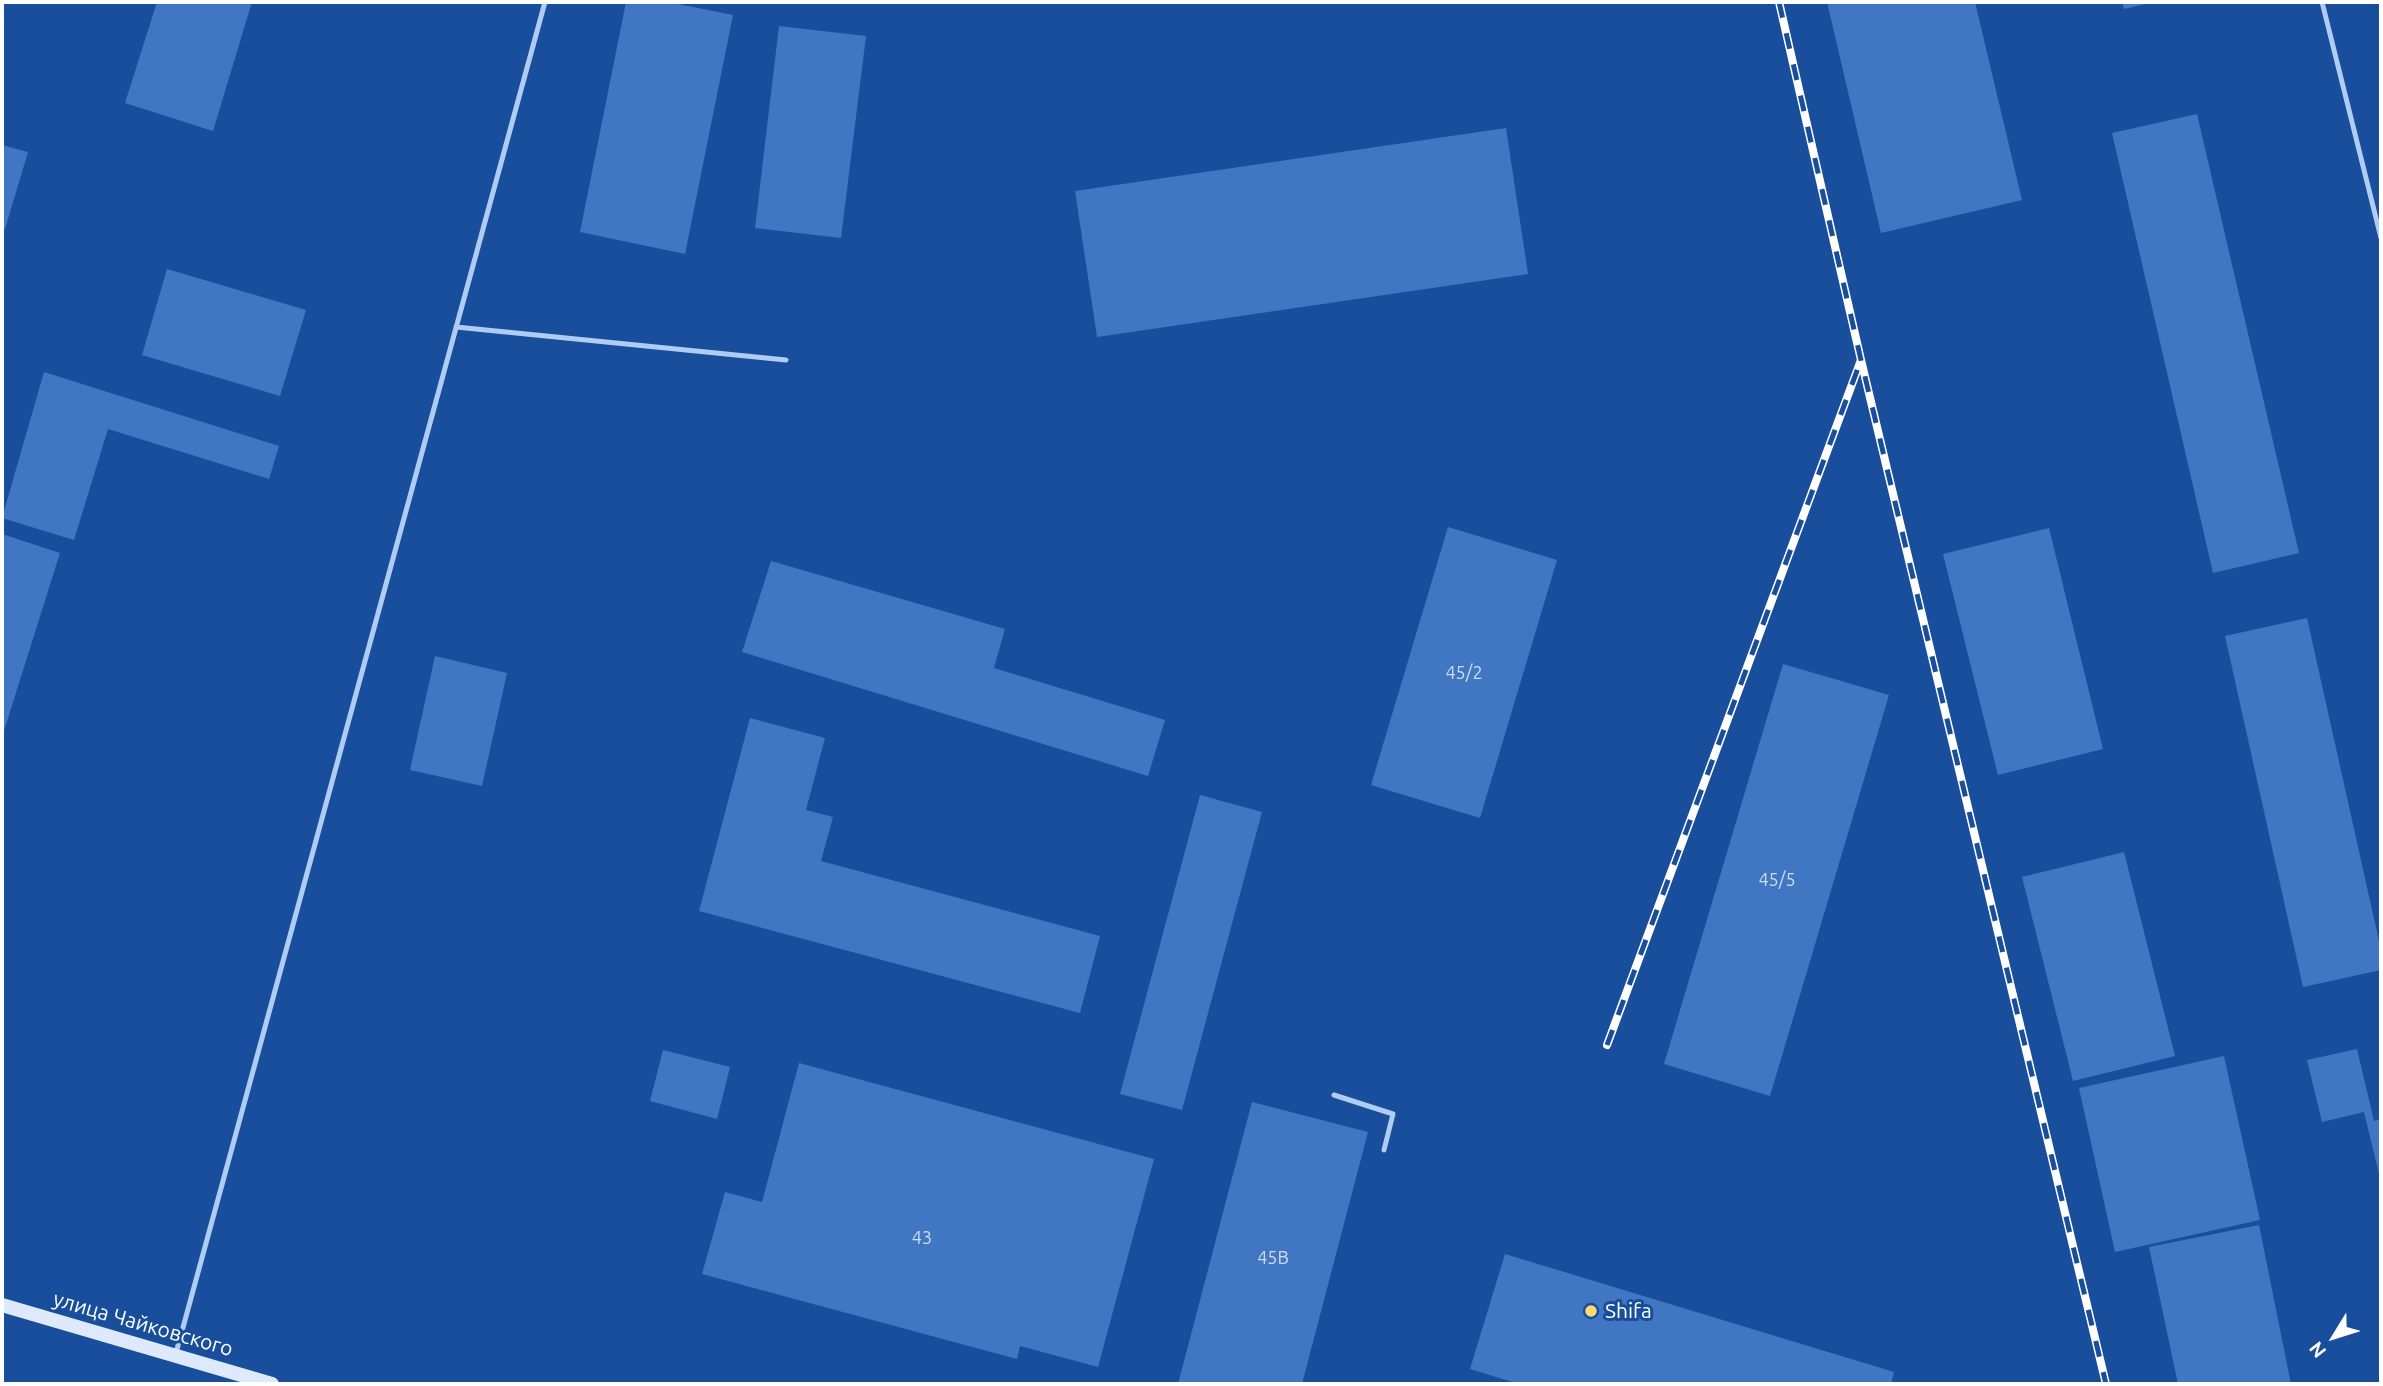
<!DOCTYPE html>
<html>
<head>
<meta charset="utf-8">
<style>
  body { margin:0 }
  #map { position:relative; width:2383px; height:1386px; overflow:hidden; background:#184e9c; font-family:Ubuntu,sans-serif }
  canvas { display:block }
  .frame { position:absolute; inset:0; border:4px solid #fff; pointer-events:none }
  .north { position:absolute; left:2299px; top:1302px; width:70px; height:70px; -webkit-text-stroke:5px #184e9c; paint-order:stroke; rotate:232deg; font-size:19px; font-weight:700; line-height:28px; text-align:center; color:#fff }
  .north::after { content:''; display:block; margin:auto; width:24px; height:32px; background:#fff; clip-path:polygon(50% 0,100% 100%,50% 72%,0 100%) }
</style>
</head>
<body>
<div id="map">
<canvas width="2383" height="1386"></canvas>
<div class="frame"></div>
<div class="north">N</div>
</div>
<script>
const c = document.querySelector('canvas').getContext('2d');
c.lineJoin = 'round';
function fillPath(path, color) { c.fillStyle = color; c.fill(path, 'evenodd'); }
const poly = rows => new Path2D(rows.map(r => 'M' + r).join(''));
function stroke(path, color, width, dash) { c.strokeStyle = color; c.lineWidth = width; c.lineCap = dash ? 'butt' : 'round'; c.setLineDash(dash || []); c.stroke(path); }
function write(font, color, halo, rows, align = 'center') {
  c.font = font + ' Ubuntu,sans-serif'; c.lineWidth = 6; c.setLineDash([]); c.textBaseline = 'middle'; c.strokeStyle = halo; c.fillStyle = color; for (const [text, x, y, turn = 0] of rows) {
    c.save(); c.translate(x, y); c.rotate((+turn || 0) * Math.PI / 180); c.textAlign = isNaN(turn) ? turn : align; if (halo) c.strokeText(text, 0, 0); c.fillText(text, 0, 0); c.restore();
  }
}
fillPath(poly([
  [157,2,252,2,213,131,125,103],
  [626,2,668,2,733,15,685,254,580,232],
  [1827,2,1975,2,2022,200,1881,233],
  [2122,2,2150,2,2150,3,2124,9],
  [779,26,866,36,841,238,755,228],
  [2197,114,2299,553,2213,573,2112,133],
  [1506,128,1528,274,1097,337,1075,191],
  [2,145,28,152,5,229,2,228],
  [167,269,306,310,280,396,142,355],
  [44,372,279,446,269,479,108,429,74,540,2,518],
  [1448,527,1557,560,1480,818,1371,785],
  [2049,528,2103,749,1998,775,1943,554],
  [2,534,60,553,2,737],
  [771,561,1005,629,994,668,1165,720,1148,776,742,652],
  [2307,618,2381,950,2381,970,2303,987,2225,636],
  [435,656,507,673,482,786,410,770],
  [1783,664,1889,695,1770,1096,1664,1064],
  [750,718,825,738,806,810,833,817,821,861,1100,936,1080,1013,699,911],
  [1200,795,1262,812,1182,1110,1120,1094],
  [2124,852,2175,1056,2073,1081,2022,877],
  [2357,1049,2374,1121,2381,1119,2381,1182,2364,1112,2322,1122,2307,1060],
  [663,1050,730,1067,717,1119,650,1101],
  [2224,1056,2260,1220,2115,1252,2079,1088],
  [799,1063,1154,1159,1098,1367,1020,1346,1017,1359,702,1274,725,1192,762,1202],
  [1252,1102,1368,1132,1302,1384,1178,1384],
  [2259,1225,2291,1384,2178,1384,2149,1247],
  [1505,1254,1894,1372,1891,1384,1519,1384,1470,1369]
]), '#4177c2');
stroke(poly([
  [2322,2,2381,238],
  [456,327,786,360],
  [1334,1095,1393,1114,1384,1150],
  [176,1353,545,2]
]), '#afccf2', 5);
stroke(poly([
  [2,1305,272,1384]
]), '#deeafc', 14);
const rail = poly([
  [1779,2,1861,360,2106,1384],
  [1607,1045,1861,360]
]);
stroke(rail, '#fff', 8);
stroke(rail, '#184e9c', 5, [16]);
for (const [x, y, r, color] of [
  [1591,1311,7,"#ffda70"]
]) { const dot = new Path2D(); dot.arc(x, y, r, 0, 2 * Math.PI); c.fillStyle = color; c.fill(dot); stroke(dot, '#184e9c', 2.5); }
write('18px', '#d0ddf0', null, [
  ["45/2",1464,673],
  ["45/5",1777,880],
  ["43",922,1238],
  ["45В",1273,1258]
]);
write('21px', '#fff', '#184e9c', [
  ["Shifa",1605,1311]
], 'left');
write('21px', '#fff', '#184e9c', [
  ["улица Чайковского",143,1324,16]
]);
</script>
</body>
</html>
